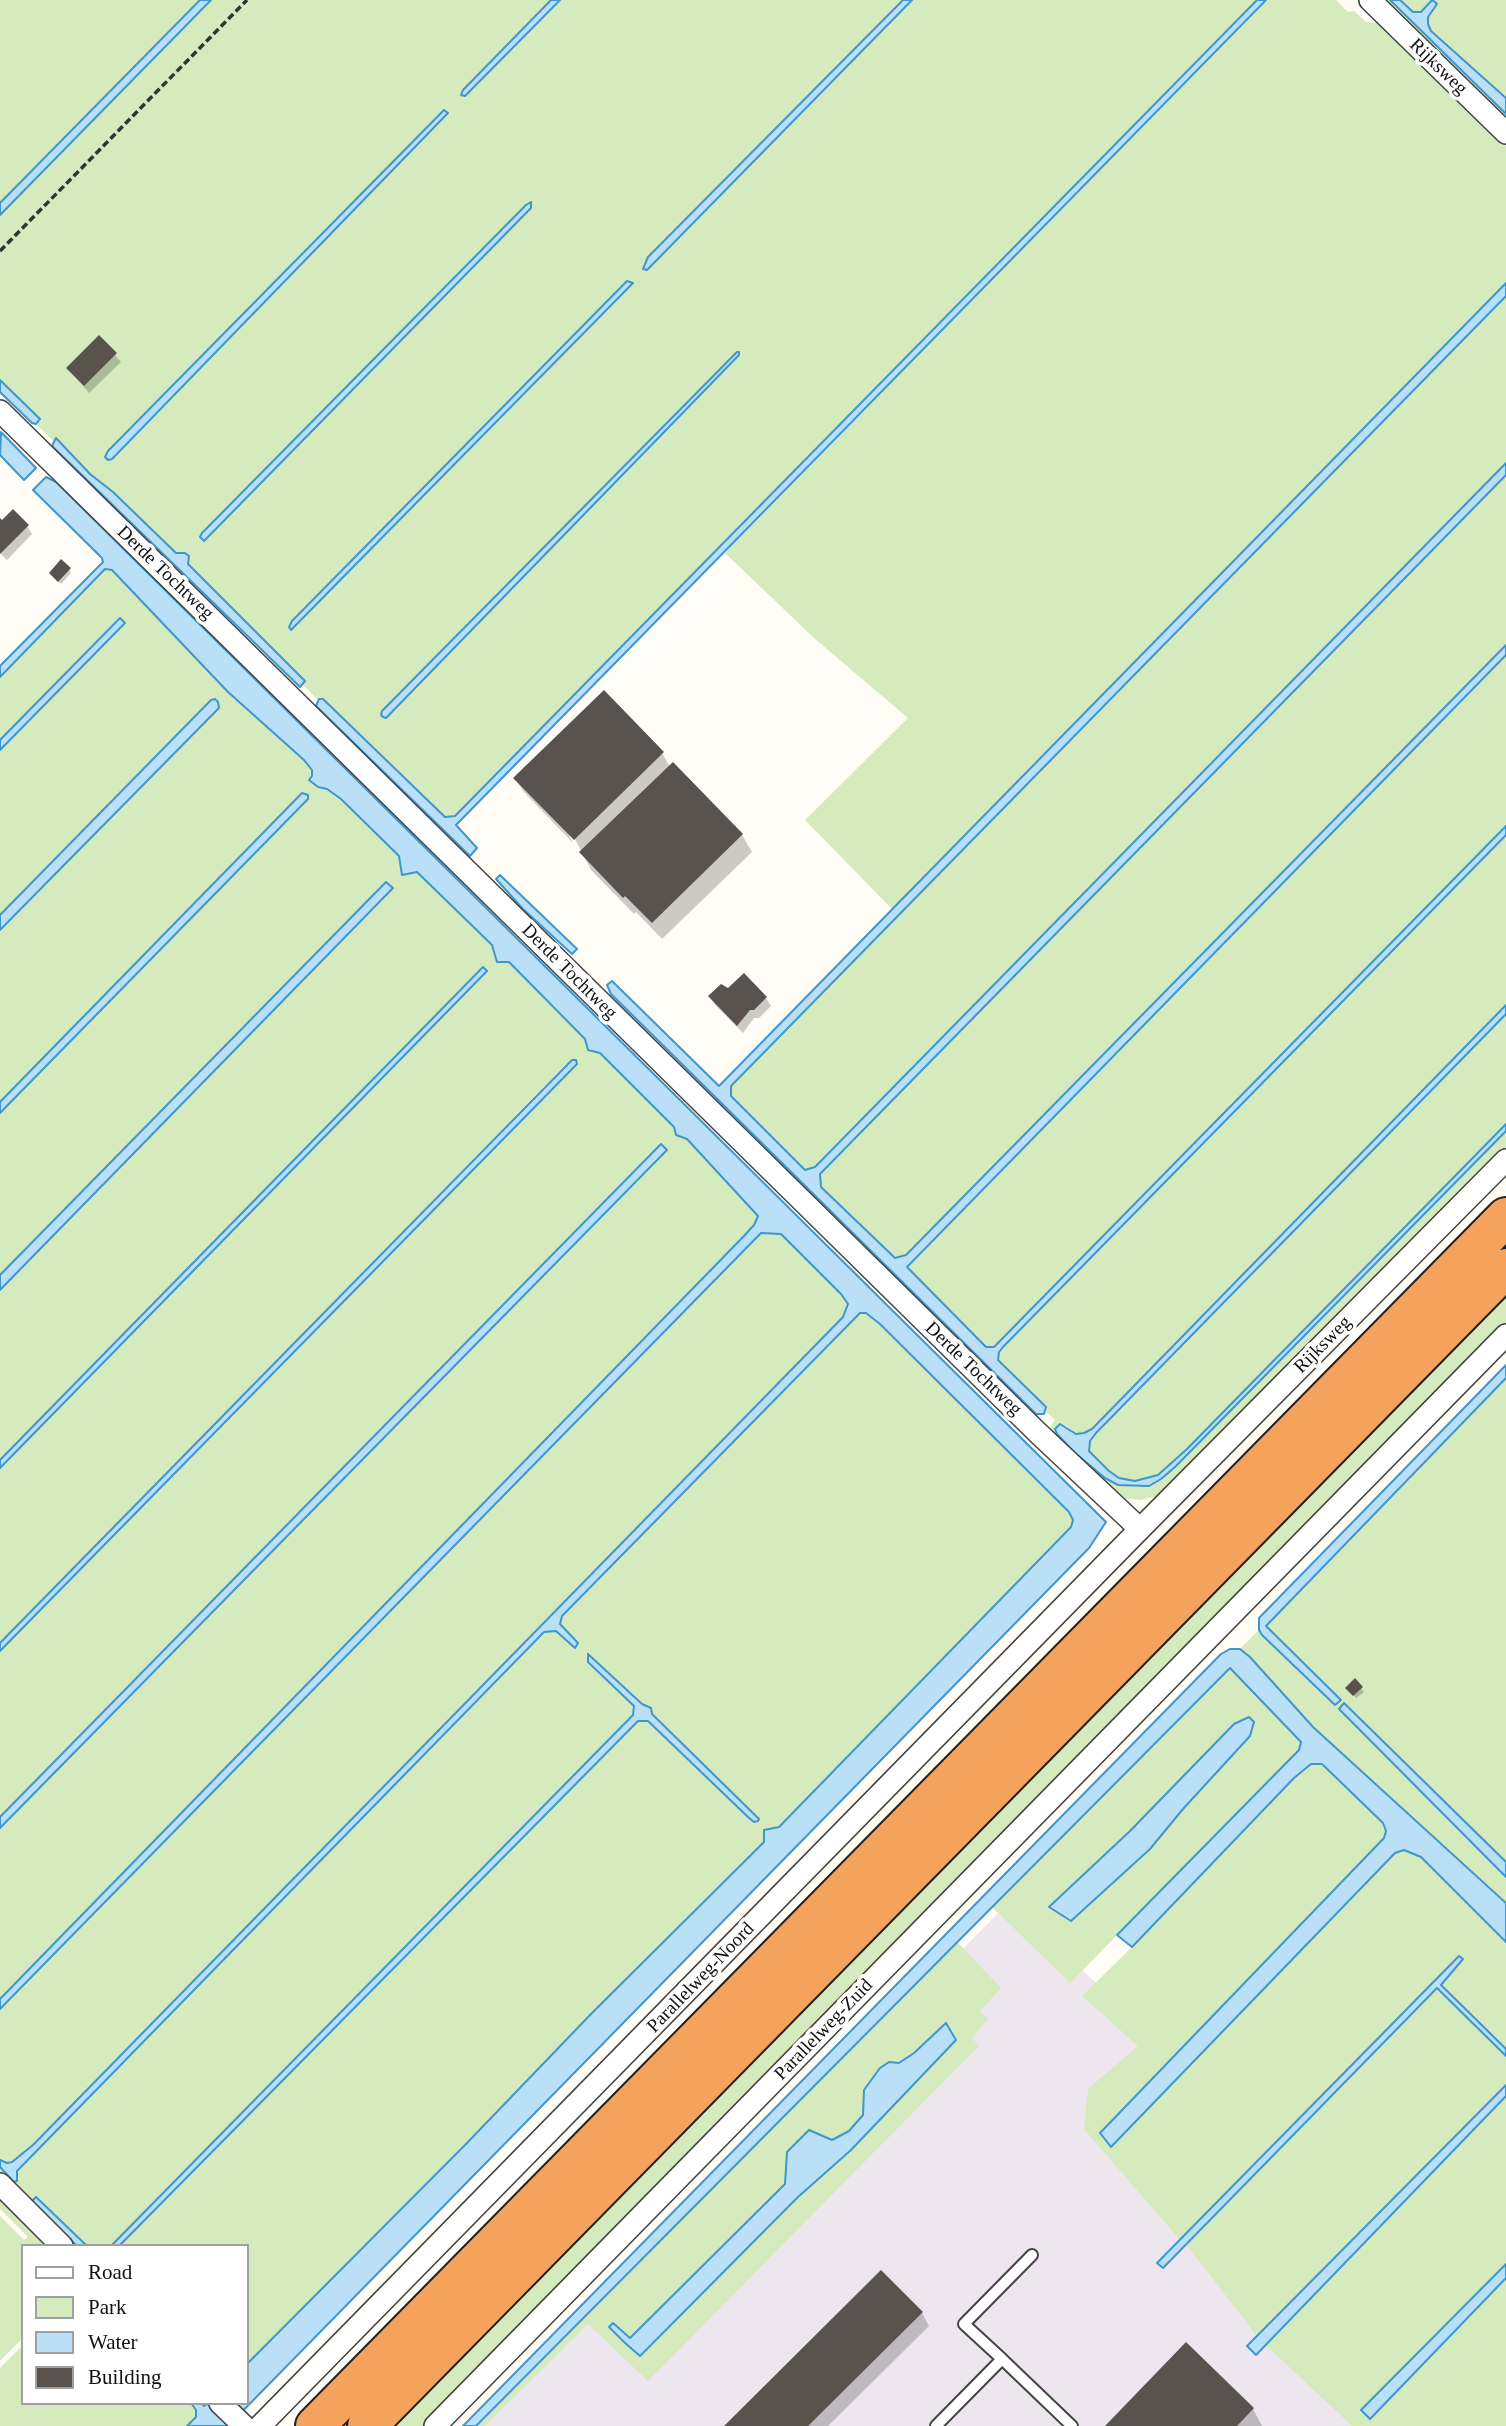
<!DOCTYPE html>
<html>
<head>
<meta charset="utf-8">
<style>
  body { margin:0 }
  #map { position:relative; width:1506px; height:2426px; overflow:hidden; background:#fffdf5; font-family:"Times New Roman",serif }
  canvas { display:block }
  .legend { position:absolute; left:21px; top:2244px; width:228px; height:161px; box-sizing:border-box; background:#fff; border:2px solid #a0a0a0; margin:0; padding:9px 12px; list-style:none; font-size:21px; color:#111 }
  .legend li { display:flex; align-items:center; gap:14px; height:35px }
  .legend b { width:35px; border:2px solid #a0a0a0 }
</style>
</head>
<body>
<div id="map">
<canvas width="1506" height="2426"></canvas>
<ul class="legend">
<li><b style="height:9px;background:#fff"></b>Road</li>
<li><b style="height:19px;background:#d5ebbd"></b>Park</li>
<li><b style="height:19px;background:#b9e0f7"></b>Water</li>
<li><b style="height:19px;background:#5a524d"></b>Building</li>
</ul>
</div>
<script>
const c = document.querySelector('canvas').getContext('2d');
c.lineJoin = 'round';
function fillPath(path, color) { c.fillStyle = color; c.fill(path, 'evenodd'); }
const poly = rows => new Path2D(rows.map(r => 'M' + r).join(''));
function stroke(path, color, width, dash) { c.strokeStyle = color; c.lineWidth = width; c.lineCap = dash ? 'butt' : 'round'; c.setLineDash(dash || []); c.stroke(path); }
function write(font, color, halo, rows, align = 'center') {
  c.font = font + ' "Times New Roman",serif'; c.lineWidth = 7; c.setLineDash([]); c.textBaseline = 'middle'; c.strokeStyle = halo; c.fillStyle = color; for (const [text, x, y, turn = 0] of rows) {
    c.save(); c.translate(x, y); c.rotate((+turn || 0) * Math.PI / 180); c.textAlign = isNaN(turn) ? turn : align; if (halo) c.strokeText(text, 0, 0); c.fillText(text, 0, 0); c.restore();
  }
}
fillPath(poly([
  [1008,1903,1167,2047,1091,2130,1378,2426,471,2426,950,1962]
]), '#eee6ef');
fillPath(poly([
  [0,0,200,0,0,203],
  [211,0,551,0,463,90,465,96,560,0,903,0,648,257,643,265,644,271,912,0,1257,0,455,816,446,817,323,699,318,700,302,684,305,680,188,564,185,553,176,553,113,492,90,474,57,439,54,442,36,424,39,419,0,380,0,215],
  [447,111,448,113,112,459],
  [526,205,204,541,200,538,202,533],
  [627,281,633,283,291,630,289,627,292,621],
  [737,352,739,352,739,356,386,717,383,717,382,711],
  [1266,0,1336,0,1348,12,1354,11,1366,22,1380,23,1506,146,1506,283,892,909,805,820,908,718,814,638,725,553],
  [1380,0,1390,0,1506,114,1506,125],
  [1400,0,1432,0,1421,12,1413,12],
  [1433,0,1506,0,1506,98,1431,31,1428,24,1428,17,1437,5],
  [1506,296,1506,463,814,1167,806,1171,730,1096,731,1086],
  [1506,475,1506,645,906,1255,895,1258,821,1187,820,1174],
  [105,569,112,570,228,692,304,760,312,770,310,779,318,787,327,789,341,799,399,856,403,867,401,872,417,872,493,945,497,962,509,962,585,1039,588,1050,600,1053,674,1127,676,1135,687,1139,758,1216,754,1225,743,1237,0,1999,0,1828,666,1150,660,1144,0,1817,0,1651,577,1064,566,1064,0,1643,0,1468,487,971,482,968,0,1460,0,1290,393,888,386,882,0,1275,0,1113,308,798,307,794,302,793,0,1102,0,930,219,708,210,700,0,915,0,750,125,623,119,618,0,740,0,677],
  [1506,655,1506,826,1011,1330,994,1347,986,1347,907,1268],
  [1506,835,1506,1005,1092,1429,1084,1433,1076,1434,1065,1425,1057,1434,1075,1453,1118,1485,1161,1479,1175,1467,1506,1131,1506,1149,1170,1490,1162,1495,1141,1500,1119,1498,1051,1432,1051,1426,1055,1420,1046,1412,1046,1407,998,1360,999,1352],
  [1506,1014,1506,1124,1173,1464,1158,1475,1135,1481,1119,1478,1109,1471,1089,1451,1090,1441,1096,1433],
  [761,1233,781,1234,842,1294,848,1304,843,1317,33,2145,12,2162,7,2163,0,2160,0,2009],
  [1506,1295,1506,1325,423,2426,393,2426],
  [861,1313,865,1313,880,1324,1069,1512,1073,1520,1071,1527,779,1827,764,1830,764,1842,591,2014,466,2144,247,2364,247,2246,119,2246,638,1721,647,1721,748,1817,754,1822,758,1821,758,1819,652,1713,651,1708,642,1704,588,1662,634,1706,633,1715,111,2246,87,2246,37,2198,32,2202,77,2246,68,2246,0,2179,0,2167,14,2182,19,2178,17,2171,544,1632,556,1631,574,1648,578,1643,560,1624,562,1616],
  [1506,1378,1506,1862,1344,1703,1339,1709,1506,1877,1506,1903,1313,1727,1250,1657,1240,1649,1259,1630,1335,1705,1339,1702,1340,1700,1266,1626],
  [1230,1667,1301,1743,1299,1750,1070,1983,992,1907],
  [1249,1717,1183,1809,1150,1849,1071,1920,1049,1908,1130,1831,1234,1724],
  [1311,1764,1322,1764,1383,1823,1386,1831,1384,1838,1100,2133,1111,2146,1395,1853,1404,1850,1421,1857,1506,1942,1506,2049,1440,1984,1462,1959,1459,1956,1180,2240,1084,2129,1088,2089,1138,2046,1082,1996,1132,1947,1294,1778],
  [957,1942,1001,1988,980,2011,988,2019,972,2038,979,2046,648,2381,588,2324,485,2426,476,2426],
  [946,2023,956,2040,851,2150,798,2197,640,2355,624,2342,610,2327,613,2323,630,2339,785,2184,787,2152,809,2130,832,2140,849,2131,863,2115,864,2090,889,2062,899,2063,914,2053],
  [1438,1988,1506,2056,1506,2085,1257,2336,1186,2244],
  [1506,2096,1506,2264,1361,2410,1370,2418,1506,2278,1506,2426,1352,2426,1266,2345],
  [0,2191,55,2246,23,2246,23,2338,0,2361,0,2216,24,2240,28,2237,0,2209],
  [23,2345,23,2403,191,2403,196,2410,196,2417,187,2426,0,2426,0,2368]
]), '#d5ebbd');
const water = poly([
  [200,0,211,0,0,215,0,203,200,0],
  [551,0,560,0,465,96,461,95,463,90,551,0],
  [903,0,912,0,647,270,643,269,648,257,903,0],
  [1257,0,1266,0,456,825,477,848,470,856,316,706,319,699,323,699,445,817,455,816,1257,0],
  [1390,0,1400,0,1413,12,1421,12,1432,0,1435,2,1437,4,1428,17,1428,24,1431,31,1506,98,1506,114,1390,0],
  [444,110,448,113,112,459,108,460,105,457,108,451,444,110],
  [531,202,531,208,204,541,200,537,202,533,526,205,531,202],
  [627,281,633,283,291,630,289,627,292,621,627,281],
  [1506,283,1506,296,731,1086,731,1096,805,1170,815,1167,1506,463,1506,475,820,1174,821,1187,895,1258,906,1255,1506,645,1506,655,907,1267,986,1347,994,1347,1506,826,1506,835,1003,1347,999,1352,998,1360,1046,1407,1044,1414,1036,1414,611,994,607,985,612,981,719,1086,1506,283],
  [737,352,739,352,739,355,386,718,383,717,381,715,382,711,737,352],
  [0,380,40,419,36,424,32,423,0,392,0,380],
  [1,432,36,468,24,480,0,455,1,432],
  [56,438,90,474,113,492,176,553,185,553,189,556,188,564,305,681,300,687,52,446,56,438],
  [46,477,56,482,1106,1522,1089,1548,228,2426,187,2426,196,2417,196,2410,191,2403,201,2403,204,2406,207,2404,215,2406,217,2403,247,2403,247,2364,466,2144,591,2014,764,1842,764,1830,779,1827,1071,1527,1073,1520,1069,1512,880,1324,866,1313,860,1313,562,1616,560,1624,578,1643,575,1648,556,1631,544,1632,17,2171,17,2181,14,2182,0,2167,0,2160,7,2163,12,2162,33,2145,843,1317,848,1304,841,1294,781,1234,761,1233,0,2009,0,1999,743,1237,754,1225,758,1216,687,1139,676,1135,674,1127,600,1053,588,1050,585,1039,509,962,497,962,492,945,417,872,402,875,399,856,341,799,327,789,318,787,309,780,312,776,312,770,304,760,228,692,112,570,105,569,0,677,0,666,103,562,102,558,33,490,46,477],
  [120,618,125,623,0,750,0,740,120,618],
  [215,699,218,702,219,708,0,930,0,915,211,700,215,699],
  [302,793,308,795,308,799,0,1113,0,1102,302,793],
  [500,875,577,949,572,954,523,909,496,879,500,875],
  [386,882,393,888,0,1290,0,1275,386,882],
  [483,967,487,971,0,1468,0,1460,483,967],
  [1506,1005,1506,1014,1096,1433,1090,1441,1089,1451,1109,1471,1119,1478,1135,1481,1158,1475,1187,1449,1506,1124,1506,1131,1175,1467,1161,1479,1149,1486,1118,1485,1105,1478,1075,1453,1057,1434,1055,1429,1060,1424,1076,1434,1084,1433,1092,1429,1506,1005],
  [572,1060,576,1060,577,1064,0,1651,0,1643,572,1060],
  [661,1144,667,1150,0,1828,0,1817,661,1144],
  [1506,1365,1506,1378,1266,1626,1341,1700,1335,1705,1262,1635,1259,1630,1259,1618,1506,1365],
  [1230,1649,1240,1649,1250,1657,1313,1727,1506,1903,1506,1942,1421,1857,1404,1850,1395,1853,1111,2147,1100,2133,1384,1838,1386,1831,1383,1823,1322,1764,1311,1764,1294,1778,1132,1947,1117,1935,1299,1750,1301,1742,1230,1668,476,2426,463,2426,1221,1654,1230,1649],
  [588,1654,642,1704,651,1708,652,1714,759,1819,758,1821,754,1822,748,1817,648,1721,638,1721,119,2246,111,2246,633,1715,634,1706,588,1662,588,1654],
  [1344,1703,1506,1862,1506,1877,1339,1709,1344,1703],
  [1249,1717,1254,1722,1250,1736,1183,1809,1150,1849,1071,1921,1049,1907,1130,1831,1234,1724,1249,1717],
  [1459,1956,1463,1959,1441,1985,1506,2049,1506,2056,1437,1988,1163,2268,1157,2263,1459,1956],
  [946,2023,956,2040,851,2150,798,2197,640,2356,624,2342,609,2327,613,2323,630,2338,785,2184,787,2152,809,2130,832,2140,849,2131,863,2115,864,2090,880,2068,889,2062,899,2063,914,2053,946,2023],
  [1506,2085,1506,2096,1256,2355,1247,2346,1506,2085],
  [36,2197,87,2246,77,2246,32,2201,36,2197],
  [1506,2264,1506,2278,1370,2419,1361,2410,1506,2264]
]);
fillPath(water, '#b9e0f7');
stroke(water, '#3f96cf', 2);
fillPath(poly([
  [99,337,121,362,89,393,68,368],
  [0,519,2,522,27,526,32,534,7,560,0,553],
  [69,569,71,573,61,584,53,577],
  [662,753,670,767,673,765,742,835,752,852,662,939,636,912,634,914,591,870,571,831,568,833,573,843,523,791,515,778],
  [729,990,766,998,771,1006,759,1018,754,1018,743,1033,715,1005,710,997],
  [1355,1681,1364,1692,1356,1698,1350,1691],
  [922,2313,929,2326,828,2426,727,2426],
  [1253,2409,1262,2426,1107,2426]
]), '#0003');
fillPath(poly([
  [99,335,117,353,84,386,66,368],
  [13,509,29,525,0,554,0,518,2,520],
  [61,559,71,568,58,582,49,573],
  [604,690,664,752,574,840,513,778],
  [673,762,743,834,652,923,625,896,623,898,579,852],
  [744,973,767,997,754,1010,750,1010,737,1026,708,996,721,984,728,988],
  [1355,1678,1363,1687,1353,1696,1345,1688],
  [881,2270,923,2312,808,2426,724,2426],
  [1186,2342,1254,2408,1237,2426,1105,2426]
]), '#5a524d');
const service = poly([
  [1002,2359,1072,2426],
  [936,2426,1002,2359,964,2324,1032,2255]
]);
const minor = poly([
  [1370,0,1506,133],
  [0,411,1038,1433,1140,1529],
  [0,2184,62,2246],
  [220,2403,244,2426],
  [260,2426,1140,1529,1506,1160],
  [435,2426,1506,1335]
]);
const motorway = poly([
  [315,2426,1506,1217],
  [367,2426,1506,1268]
]);
stroke(service, '#444', 14);
stroke(minor, '#444', 24);
stroke(motorway, '#222', 42);
stroke(poly([
  [0,251,247,0]
]), '#333', 3.5, [7, 3.5]);
stroke(service, '#fff', 10);
stroke(minor, '#fff', 21);
stroke(motorway, '#f5a25d', 38);
write('19px', '#111', '#fff', [
  ["Rijksweg",1438,67,44],
  ["Derde Tochtweg",165,573,44],
  ["Derde Tochtweg",569,972,45],
  ["Rijksweg",1323,1345,-45],
  ["Derde Tochtweg",973,1369,44],
  ["Parallelweg-Noord",701,1978,-46],
  ["Parallelweg-Zuid",824,2030,-46]
]);
</script>
</body>
</html>
